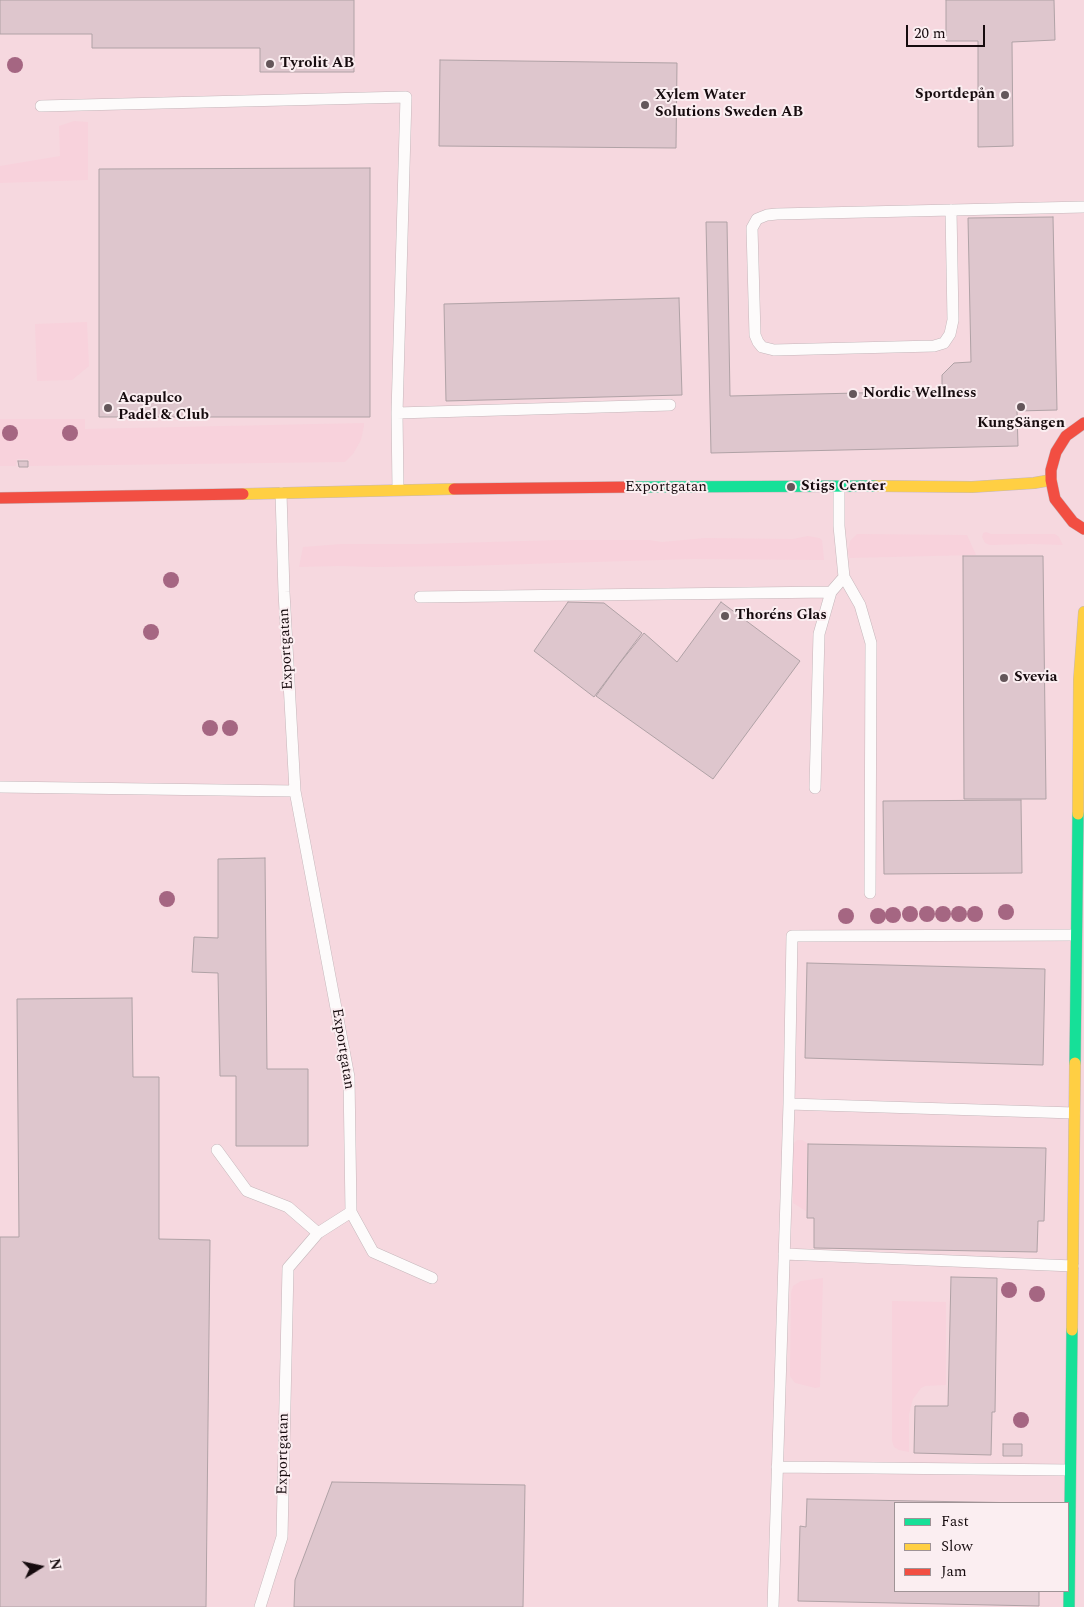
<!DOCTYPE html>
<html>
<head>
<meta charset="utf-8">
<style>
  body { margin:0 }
  #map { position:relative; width:1084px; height:1607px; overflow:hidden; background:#f4e2e6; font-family:Spectral,serif }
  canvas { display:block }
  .legend { position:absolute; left:894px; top:1502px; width:175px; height:90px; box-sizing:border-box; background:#fbeef1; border:1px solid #9f9396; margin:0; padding:6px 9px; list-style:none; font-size:15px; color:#160b0e }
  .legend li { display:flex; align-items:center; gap:10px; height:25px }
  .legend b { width:25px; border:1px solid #9f9396 }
  .north { position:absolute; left:15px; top:1542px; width:50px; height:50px; -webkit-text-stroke:4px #fbeef1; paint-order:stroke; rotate:80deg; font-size:14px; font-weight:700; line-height:20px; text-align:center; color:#160b0e }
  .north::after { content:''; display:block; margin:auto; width:18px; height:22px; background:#160b0e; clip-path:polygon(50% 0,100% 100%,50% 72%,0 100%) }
  .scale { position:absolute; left:906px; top:25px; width:79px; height:22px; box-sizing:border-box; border:2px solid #160b0e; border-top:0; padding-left:6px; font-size:15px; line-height:18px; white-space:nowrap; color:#160b0e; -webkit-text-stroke:4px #fbeef1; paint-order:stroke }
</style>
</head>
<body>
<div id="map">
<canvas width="1084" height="1607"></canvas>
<ul class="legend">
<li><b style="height:6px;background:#16e098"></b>Fast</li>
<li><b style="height:6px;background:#ffcf43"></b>Slow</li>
<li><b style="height:6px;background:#f24e42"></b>Jam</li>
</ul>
<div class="north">N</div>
<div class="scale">20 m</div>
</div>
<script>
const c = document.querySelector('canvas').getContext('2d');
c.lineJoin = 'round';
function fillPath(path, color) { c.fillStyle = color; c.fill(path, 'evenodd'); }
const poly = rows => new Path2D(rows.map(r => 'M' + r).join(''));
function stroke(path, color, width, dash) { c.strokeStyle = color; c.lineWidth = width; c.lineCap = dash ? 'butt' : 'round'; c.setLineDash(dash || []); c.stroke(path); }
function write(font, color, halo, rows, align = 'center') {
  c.font = font + ' Spectral,serif'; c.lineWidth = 4; c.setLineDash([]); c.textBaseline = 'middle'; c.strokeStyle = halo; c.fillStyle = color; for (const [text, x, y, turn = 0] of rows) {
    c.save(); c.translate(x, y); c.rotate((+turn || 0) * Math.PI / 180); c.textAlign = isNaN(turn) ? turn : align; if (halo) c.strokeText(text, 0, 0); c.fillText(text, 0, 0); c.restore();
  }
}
fillPath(poly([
  [0,0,1084,0,1084,1607,0,1607],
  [895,1503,1068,1503,1068,1591,895,1591]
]), '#f6d8df');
fillPath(poly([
  [74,121,88,122,88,180,0,183,0,166,60,156,59,126],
  [87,322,89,366,72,380,37,381,35,324],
  [0,419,85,419,85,429,364,423,364,426,361,440,353,454,345,462,29,466,28,459,17,459,16,466,0,466],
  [986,532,991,534,1055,534,1059,537,1063,545,1033,544,990,545,985,543,982,537,983,533],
  [857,534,967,535,976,555,849,558,848,549,850,541],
  [808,536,819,538,822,540,824,560,693,559,462,566,374,567,338,566,299,567,303,547,341,544,420,544,559,540,649,540,662,542,705,538,793,539],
  [797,1140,802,1140,807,1143,806,1211,793,1203,793,1144],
  [823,1278,820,1387,815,1388,795,1383,790,1376,791,1293,793,1286,801,1281],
  [892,1301,946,1302,946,1385,925,1386,921,1388,913,1399,909,1414,909,1452,899,1450,894,1447,892,1441]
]), '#f8d2dc');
const building = poly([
  [0,0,354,0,354,72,260,72,260,48,92,48,92,34,0,34,0,0],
  [946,0,1054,0,1055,40,1012,42,1013,146,978,147,978,41,946,41,946,0],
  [440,60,677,63,676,148,439,146,440,60],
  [370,168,370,417,99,417,99,169,370,168],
  [1053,217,1057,410,1017,411,1018,446,711,453,706,222,727,222,730,396,942,391,942,375,954,363,971,362,968,218,1053,217],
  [679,298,682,395,446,401,444,304,679,298],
  [18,461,28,461,28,467,19,467,18,461],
  [963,556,1043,556,1046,799,964,799,963,556],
  [568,602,604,603,642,633,594,697,534,651,568,602],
  [721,602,800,661,713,779,596,696,619,664,644,633,677,662,721,602],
  [1021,800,1022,873,884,874,883,801,1021,800],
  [265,858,267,1069,308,1069,308,1146,236,1146,236,1076,220,1076,218,973,192,972,194,937,218,938,218,859,265,858],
  [807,963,1045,969,1043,1065,805,1058,807,963],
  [132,998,133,1077,159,1077,159,1239,210,1240,206,1607,0,1607,0,1237,19,1237,17,999,132,998],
  [808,1144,1046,1148,1044,1221,1038,1221,1037,1252,814,1248,814,1218,807,1218,808,1144],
  [951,1277,997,1278,995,1412,992,1412,991,1455,914,1453,915,1406,948,1406,951,1277],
  [1003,1444,1022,1444,1022,1456,1003,1456,1003,1444],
  [332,1482,525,1485,523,1607,294,1607,295,1580,332,1482],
  [807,1499,1027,1503,895,1503,895,1591,1039,1591,1039,1606,798,1601,800,1526,806,1527,807,1499]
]);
fillPath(building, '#dec6cd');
stroke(building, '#b0a2a6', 1);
const lane = poly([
  [41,106,406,97,397,413],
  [951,210,953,320,950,334,944,343,934,346,774,350,762,347,758,342,755,335,752,228,757,219,767,215,777,214,1084,207],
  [839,486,839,526,844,577,860,605,871,643,870,893],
  [398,489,397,413,670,405],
  [420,597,831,592],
  [0,787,295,791],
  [815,788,819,634,831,592,844,577],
  [1074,1113,789,1104,792,936,1076,935],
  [217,1150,247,1191,288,1207,318,1233],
  [351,1212,373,1252,432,1278],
  [784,1254,1073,1266],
  [777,1467,1070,1470],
  [260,1607,282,1537,288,1268,318,1233,351,1212,349,1077,295,791,284,592,281,493],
  [773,1607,789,1104]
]);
const fast = poly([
  [635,487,876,486],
  [1075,1063,1078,814],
  [1069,1607,1072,1330]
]);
const slow = poly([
  [876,486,972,487,1034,483,1051,480],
  [243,494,454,489],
  [1078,814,1079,680,1084,612],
  [1072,1330,1075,1063]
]);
const jam = poly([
  [1084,423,1066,436,1056,452,1051,470,1051,480,1055,499,1073,522,1084,529],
  [454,489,635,487],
  [0,498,243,494]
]);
stroke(lane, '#c5b7bb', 12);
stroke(fast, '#c5b7bb', 12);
stroke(slow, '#c5b7bb', 12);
stroke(jam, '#c5b7bb', 12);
stroke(lane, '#fdfbfb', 11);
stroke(fast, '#16e098', 11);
stroke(slow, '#ffcf43', 11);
stroke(jam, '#f24e42', 11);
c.fillStyle = '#a56682';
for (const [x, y] of [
  [15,65],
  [10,433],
  [70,433],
  [171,580],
  [151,632],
  [210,728],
  [230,728],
  [167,899],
  [1006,912],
  [910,914],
  [927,914],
  [943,914],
  [959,914],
  [975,914],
  [893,915],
  [846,916],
  [878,916],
  [1009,1290],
  [1037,1294],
  [1021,1420]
]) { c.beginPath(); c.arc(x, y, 8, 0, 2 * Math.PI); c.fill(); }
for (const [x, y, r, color] of [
  [270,64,5,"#64565a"],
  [1005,95,5,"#64565a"],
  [645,105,5,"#64565a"],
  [853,394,5,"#64565a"],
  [1021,407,5,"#64565a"],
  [108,408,5,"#64565a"],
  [791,487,5,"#64565a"],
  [725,616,5,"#64565a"],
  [1004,678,5,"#64565a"]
]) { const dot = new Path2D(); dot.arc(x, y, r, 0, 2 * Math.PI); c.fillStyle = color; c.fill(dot); stroke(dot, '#fbeef1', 2); }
write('bold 15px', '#160b0e', '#fbeef1', [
  ["Tyrolit AB",280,64],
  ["Sportdepån",995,95,"right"],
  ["Xylem Water",655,96],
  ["Solutions Sweden AB",655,113],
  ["Nordic Wellness",863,394],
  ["Acapulco",118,399],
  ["Padel & Club",118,416],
  ["KungSängen",1021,424,"center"],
  ["Stigs Center",801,487],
  ["Thoréns Glas",735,616],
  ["Svevia",1014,678]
], 'left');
write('15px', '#160b0e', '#fbeef1', [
  ["Exportgatan",666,488],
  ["Exportgatan",287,649,-93],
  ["Exportgatan",342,1049,81],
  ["Exportgatan",284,1454,-89]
]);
</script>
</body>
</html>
